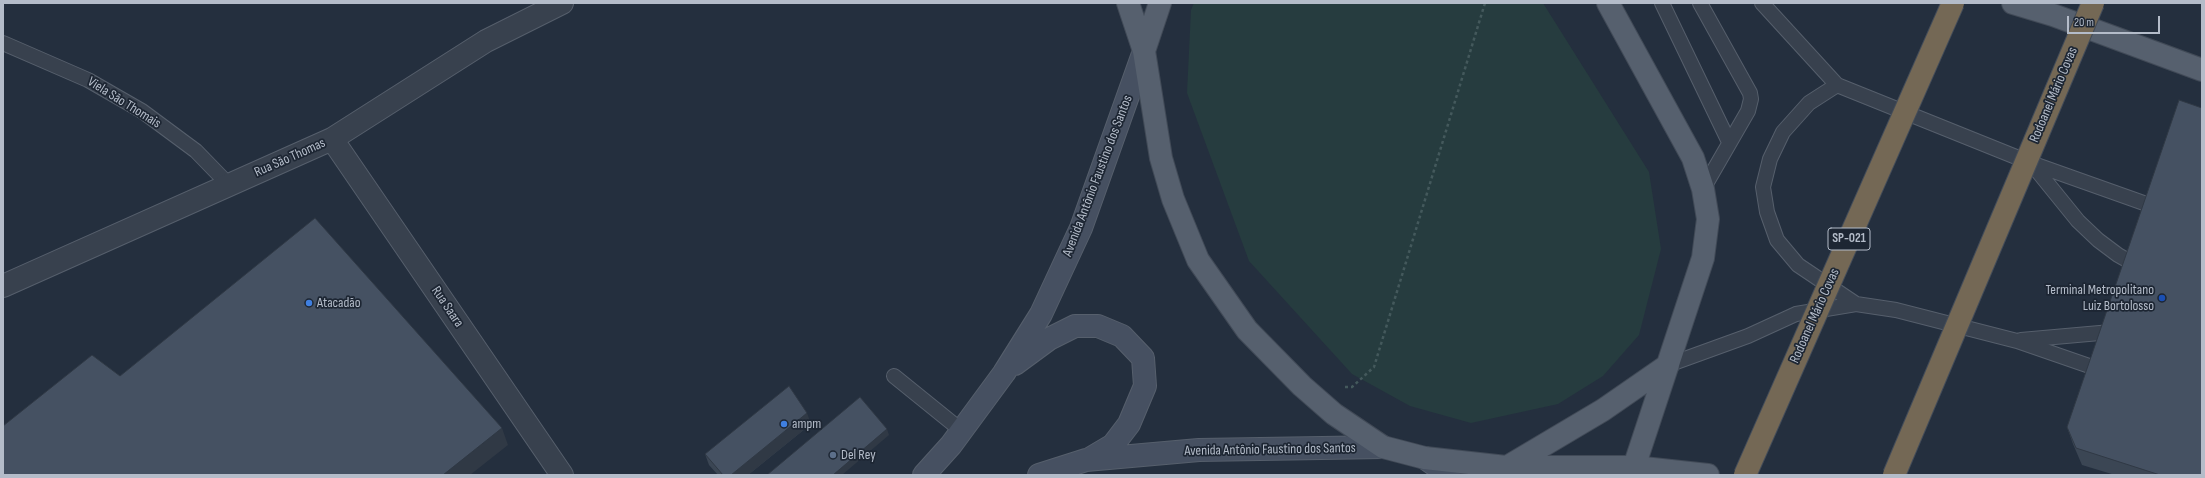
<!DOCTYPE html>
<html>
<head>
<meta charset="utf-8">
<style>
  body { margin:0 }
  #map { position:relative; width:2205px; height:478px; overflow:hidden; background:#242f3e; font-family:"Sofia Sans Condensed",sans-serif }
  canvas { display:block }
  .frame { position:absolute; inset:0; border:4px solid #b4bcc9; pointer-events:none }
  .scale { position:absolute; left:2067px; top:16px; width:93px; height:18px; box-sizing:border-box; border:2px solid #b4bcc9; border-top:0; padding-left:5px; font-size:12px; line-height:14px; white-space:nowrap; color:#b4bcc9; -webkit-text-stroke:3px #1d2633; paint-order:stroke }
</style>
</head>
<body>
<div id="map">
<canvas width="2205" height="478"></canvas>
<div class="frame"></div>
<div class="scale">20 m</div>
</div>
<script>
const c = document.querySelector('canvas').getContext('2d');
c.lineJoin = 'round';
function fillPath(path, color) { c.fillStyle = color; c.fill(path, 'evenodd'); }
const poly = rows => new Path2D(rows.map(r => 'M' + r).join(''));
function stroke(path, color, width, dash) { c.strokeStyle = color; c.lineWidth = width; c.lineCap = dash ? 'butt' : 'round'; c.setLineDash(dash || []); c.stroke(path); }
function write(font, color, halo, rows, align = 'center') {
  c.font = font + ' "Sofia Sans Condensed",sans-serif'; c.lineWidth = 3.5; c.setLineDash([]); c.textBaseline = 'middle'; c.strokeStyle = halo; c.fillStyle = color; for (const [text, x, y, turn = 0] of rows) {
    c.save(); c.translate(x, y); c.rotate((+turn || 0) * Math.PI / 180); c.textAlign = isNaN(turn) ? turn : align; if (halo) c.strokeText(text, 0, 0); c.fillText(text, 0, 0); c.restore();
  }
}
fillPath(poly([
  [1194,3,1543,3,1649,172,1661,249,1639,335,1603,376,1558,404,1471,423,1410,406,1352,374,1249,261,1187,93,1191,10]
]), '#263c3f');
const lane = poly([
  [1662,3,1729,142],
  [1700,3,1750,93,1751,99,1748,111,1703,189],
  [1762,3,1837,85,2031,163,2155,207],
  [3,43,88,80,142,111,196,151,229,185],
  [1837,85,1809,103,1783,132,1770,159,1763,187,1767,212,1777,240,1798,265,1856,304],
  [2031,163,2078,221,2098,240,2118,255,2134,264],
  [2021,340,2111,332],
  [1668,365,1748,336,1796,314,1856,304,1896,310,2017,341,2098,369],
  [894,376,962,431]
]);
const street = poly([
  [332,139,562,475],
  [3,286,332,139,486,41,562,3]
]);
const secondary = poly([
  [1015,364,1049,339,1075,326,1098,326,1122,336,1143,358,1145,386,1129,424,1113,445,1091,458],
  [1425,458,1449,475],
  [924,475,951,445,1004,373,1041,314,1081,228,1144,51],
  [1039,475,1086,460,1199,450,1383,447]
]);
const primary = poly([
  [1128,3,1144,51,1161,158,1173,199,1198,260,1247,330,1302,386,1334,414,1383,447,1425,458,1506,467,1634,467,1708,475],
  [1608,3,1693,158,1703,189,1708,219,1703,258,1634,467,1636,475],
  [2013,3,2053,15,2202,70],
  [1144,51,1160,3],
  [1507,467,1603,410,1668,365]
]);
stroke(lane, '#565f6c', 16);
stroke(street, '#565f6c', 24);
stroke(secondary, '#565f6c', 24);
stroke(primary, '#414a57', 24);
stroke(poly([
  [1345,387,1352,387,1374,367,1485,3]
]), '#44595c', 2.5, [3, 3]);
stroke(lane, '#38414e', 14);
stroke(street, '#38414e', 22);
stroke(secondary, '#465061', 22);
stroke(primary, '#56606e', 22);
const highwayBridge = poly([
  [1745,475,1953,3],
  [1894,475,2093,3]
]);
stroke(highwayBridge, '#434c59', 24, []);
stroke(highwayBridge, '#746855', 22);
fillPath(poly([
  [811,424,748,475,718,475,709,465,705,454],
  [2067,427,2202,475,2115,475,2082,465,2073,444]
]), '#3b4654');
fillPath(poly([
  [807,413,811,424,748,475,731,475],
  [502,428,508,445,470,475,443,475],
  [887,429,889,435,842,475,833,475]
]), '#303945');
const building = poly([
  [2179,100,2202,108,2202,475,2160,475,2076,448,2067,427,2179,100],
  [315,218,502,428,443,475,3,475,3,426,92,355,120,376,315,218],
  [789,386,807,413,731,475,723,475,705,454,789,386],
  [860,397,887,429,833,475,767,475,860,397]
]);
fillPath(building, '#455162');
stroke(building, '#303945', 1);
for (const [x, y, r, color] of [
  [2162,298,4,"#1a4fb4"],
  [309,303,4,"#3f7fe0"],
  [784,424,4,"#3f7fe0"],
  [833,455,4,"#5c6f8a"]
]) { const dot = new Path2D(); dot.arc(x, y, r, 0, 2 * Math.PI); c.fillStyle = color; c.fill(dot); stroke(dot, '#1d2633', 1.5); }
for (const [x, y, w] of [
  [1849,239,42]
]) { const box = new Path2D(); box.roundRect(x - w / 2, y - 11, w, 22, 3); c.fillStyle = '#1d2633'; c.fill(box); stroke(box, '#b4bcc9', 1); }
write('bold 13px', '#b4bcc9', null, [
  ["SP-021",1849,239]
]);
write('14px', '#b4bcc9', '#1d2633', [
  ["Rodoanel Mário Covas",2054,95,-67],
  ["Viela São Thomais",124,103,32],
  ["Rua São Thomas",290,158,-24],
  ["Avenida Antônio Faustino dos Santos",1098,176,-69],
  ["Rua Saara",447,307,56],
  ["Rodoanel Mário Covas",1815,316,-66],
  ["Avenida Antônio Faustino dos Santos",1270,450,-1]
]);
write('14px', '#b4bcc9', '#1d2633', [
  ["Terminal Metropolitano",2154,290,"right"],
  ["Luiz Bortolosso",2154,306,"right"],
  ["Atacadão",317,303],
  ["ampm",792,424],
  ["Del Rey",841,455]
], 'left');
</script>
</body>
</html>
